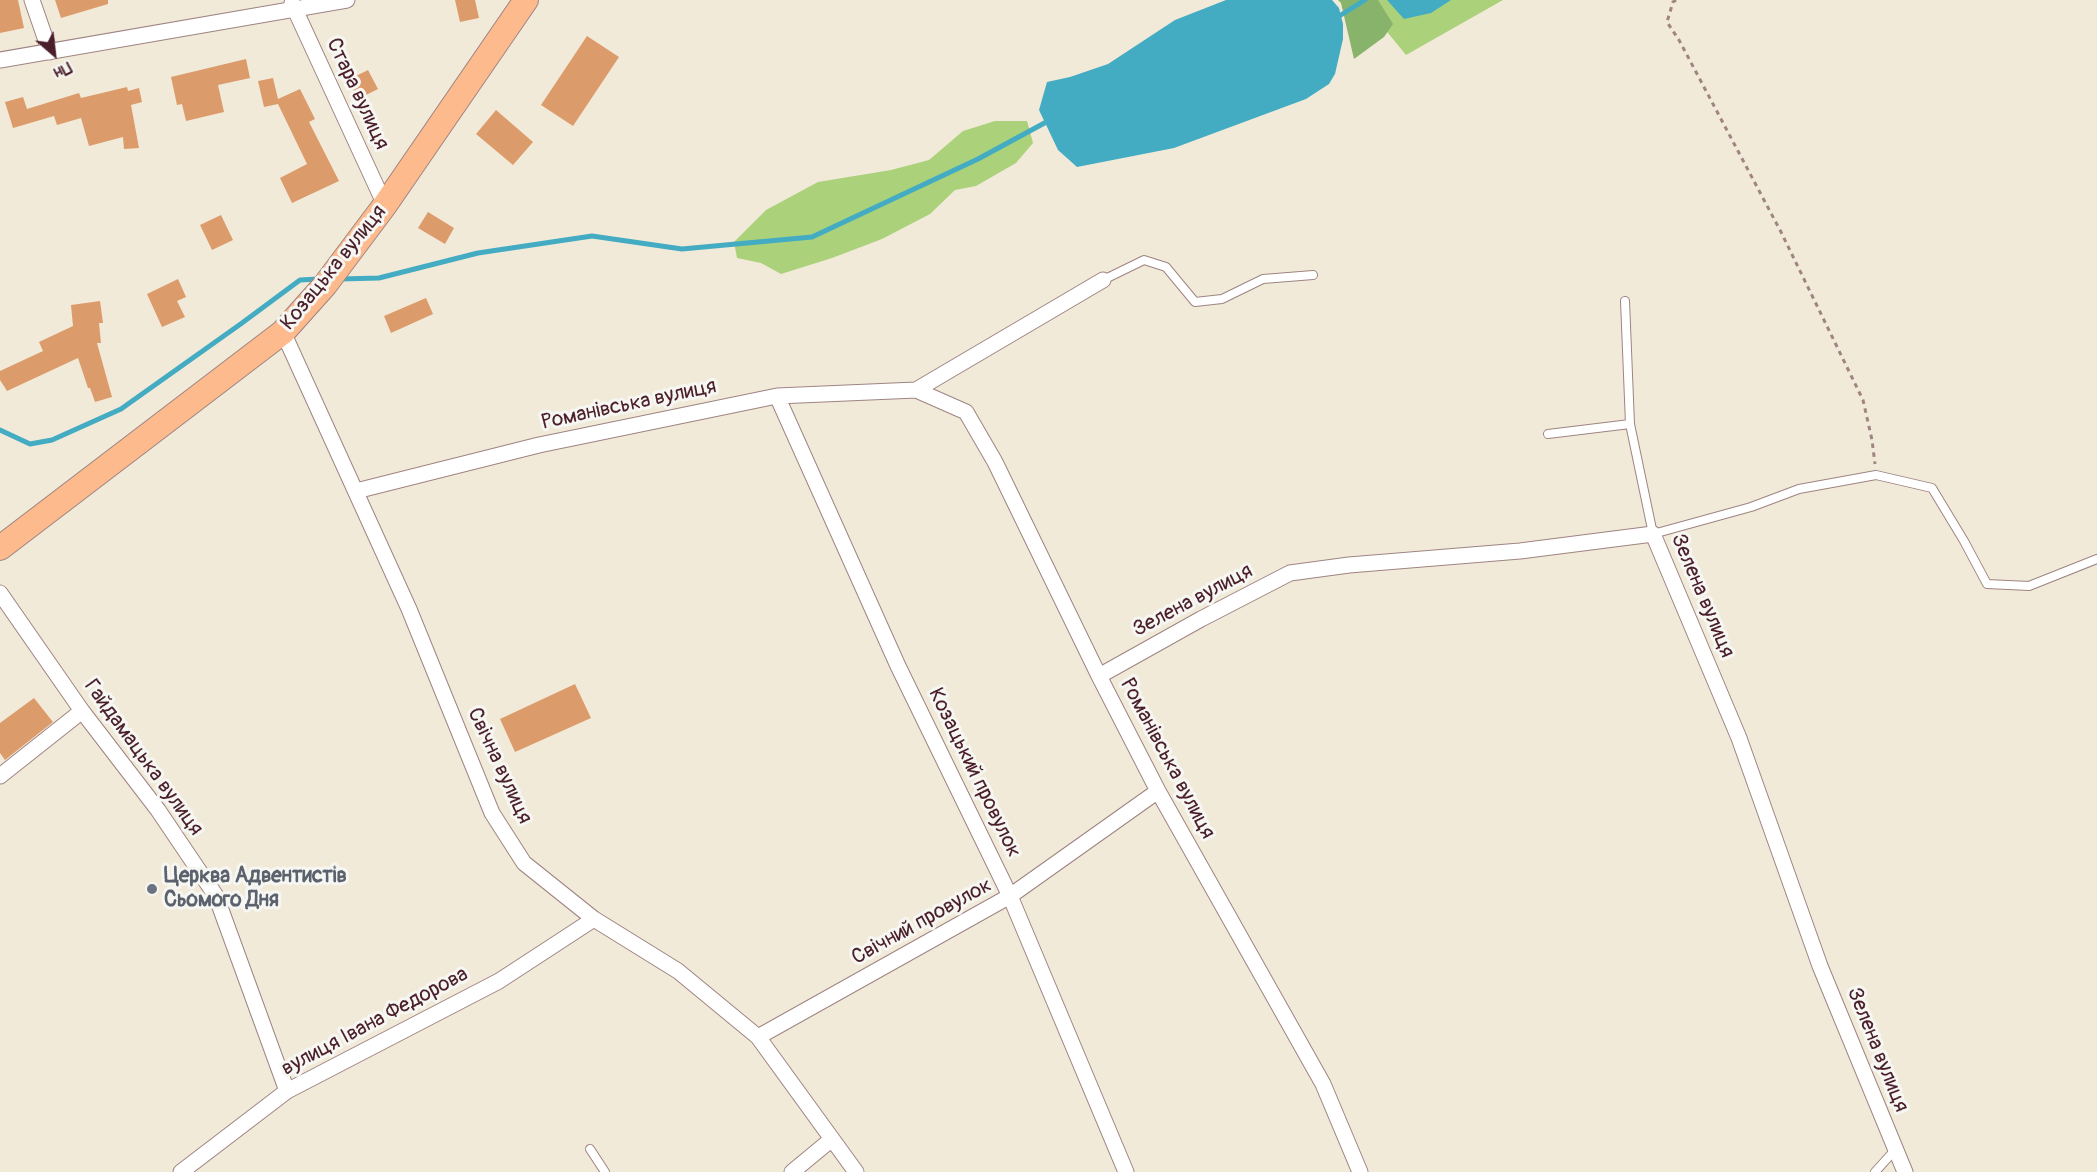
<!DOCTYPE html>
<html>
<head>
<meta charset="utf-8">
<style>
  body { margin:0 }
  #map { position:relative; width:2097px; height:1172px; overflow:hidden; background:#f2ead9; font-family:Pangolin,sans-serif }
  canvas { display:block }
  .north { position:absolute; left:24px; top:24px; width:60px; height:60px; -webkit-text-stroke:4px #f6f6f2; paint-order:stroke; rotate:152deg; font-size:16px; font-weight:700; line-height:24px; text-align:center; color:#4a1f2b }
  .north::after { content:''; display:block; margin:auto; width:21px; height:27px; background:#4a1f2b; clip-path:polygon(50% 0,100% 100%,50% 72%,0 100%) }
</style>
</head>
<body>
<div id="map">
<canvas width="2097" height="1172"></canvas>
<div class="north">Пн</div>
</div>
<script>
const c = document.querySelector('canvas').getContext('2d');
c.lineJoin = 'round';
function fillPath(path, color) { c.fillStyle = color; c.fill(path, 'evenodd'); }
const poly = rows => new Path2D(rows.map(r => 'M' + r).join(''));
function stroke(path, color, width, dash) { c.strokeStyle = color; c.lineWidth = width; c.lineCap = dash ? 'butt' : 'round'; c.setLineDash(dash || []); c.stroke(path); }
function write(font, color, halo, rows, align = 'center') {
  c.font = font + ' Pangolin,sans-serif'; c.lineWidth = 6; c.setLineDash([]); c.textBaseline = 'middle'; c.strokeStyle = halo; c.fillStyle = color; for (const [text, x, y, turn = 0] of rows) {
    c.save(); c.translate(x, y); c.rotate((+turn || 0) * Math.PI / 180); c.textAlign = isNaN(turn) ? turn : align; if (halo) c.strokeText(text, 0, 0); c.fillText(text, 0, 0); c.restore();
  }
}
fillPath(poly([
  [1361,0,1503,0,1406,55],
  [995,121,1027,121,1033,143,1016,163,976,186,955,190,930,214,882,239,832,258,781,274,761,263,737,258,734,242,766,210,818,182,891,170,929,160,963,131]
]), '#abd17b');
fillPath(poly([
  [1338,0,1378,0,1393,24,1384,37,1354,59,1341,3]
]), '#88b36b');
fillPath(poly([
  [1226,0,1332,0,1339,8,1343,24,1343,39,1335,74,1329,84,1306,99,1174,148,1077,167,1058,150,1039,110,1047,82,1070,77,1108,64,1175,20],
  [1387,0,1451,0,1431,13,1404,19]
]), '#43acc3');
stroke(poly([
  [1336,18,1365,0],
  [340,279,379,278,478,253,592,236,682,249,812,237,978,159,1050,120],
  [0,430,30,444,52,440,121,409,242,323,300,280,318,279]
]), '#43acc3', 5);
fillPath(poly([
  [0,0,18,0,24,28,0,33],
  [55,0,108,0,108,4,61,18],
  [455,0,475,0,479,18,460,22],
  [587,36,619,57,573,126,541,105],
  [246,59,250,78,218,85,224,112,186,121,182,104,177,105,171,77],
  [368,70,378,89,358,99,348,80],
  [273,78,278,99,300,89,315,119,309,122,339,181,292,203,280,178,307,164,278,104,264,107,258,81],
  [127,87,128,91,139,88,142,102,131,105,139,148,124,149,123,137,89,146,81,118,57,125,54,116,13,128,5,102,23,97,27,109,79,93,81,98],
  [496,110,533,142,513,165,476,134],
  [428,212,454,228,445,244,418,228],
  [221,215,233,240,212,250,200,225],
  [178,279,186,297,177,301,185,317,162,327,147,294],
  [426,298,433,314,391,333,384,316],
  [100,301,103,323,99,323,101,343,97,343,112,397,95,402,90,388,88,388,78,358,7,391,0,380,0,371,43,351,39,342,73,326,71,305],
  [575,684,591,718,515,752,500,719],
  [34,698,53,722,5,760,0,753,0,723]
]), '#dc9b6b');
const lane = poly([
  [1103,280,1144,260,1166,267,1195,302,1222,299,1263,279,1313,275],
  [1625,301,1630,424,1653,534,1751,507,1799,489,1876,475,1932,488,1964,541,1987,584,2029,586,2097,559],
  [1548,434,1630,424],
  [590,1149,605,1172],
  [1875,1172,1895,1150]
]);
const street = poly([
  [32,0,50,52],
  [292,3,385,205],
  [0,60,347,0],
  [283,332,409,609,492,813,524,863,594,919,678,971,758,1037,856,1172],
  [916,390,1103,280],
  [777,396,898,666,1010,896,1126,1172],
  [356,491,539,445,777,396,916,390,966,412,995,462,1099,676,1158,791,1323,1084,1360,1172],
  [0,593,82,711,158,810,216,896,287,1091],
  [1099,676,1201,619,1290,573,1349,565,1520,551,1653,534,1739,738,1820,966,1905,1172],
  [0,776,82,711],
  [758,1037,1010,896,1158,791],
  [181,1172,287,1091,499,981,594,919],
  [792,1172,832,1139]
]);
const primary = poly([
  [0,548,283,332,325,285,385,205,526,0]
]);
stroke(lane, '#9e8482', 10);
stroke(street, '#9e8482', 17);
stroke(primary, '#9e8482', 26);
stroke(poly([
  [1676,0,1673,2,1667,22,1679,40,1781,232,1863,400,1872,440,1875,464]
]), '#9e8482', 3, [4.5, 4.5]);
stroke(lane, '#fff', 8);
stroke(street, '#fff', 15);
stroke(primary, '#fcba8d', 24);
for (const [x, y, r, color] of [
  [152,889,6,"#6b7280"]
]) { const dot = new Path2D(); dot.arc(x, y, r, 0, 2 * Math.PI); c.fillStyle = color; c.fill(dot); stroke(dot, '#f6f6f2', 2); }
write('21px', '#4a1f2b', '#f6f6f2', [
  ["Стара вулиця",357,94,65],
  ["Козацька вулиця",334,268,-51],
  ["Романівська вулиця",629,405,-12],
  ["Зелена вулиця",1702,596,67],
  ["Зелена вулиця",1193,601,-28],
  ["Гайдамацька вулиця",143,758,54],
  ["Романівська вулиця",1167,759,62],
  ["Свічна вулиця",499,766,65],
  ["Козацький провулок",974,773,64],
  ["Свічний провулок",922,922,-29],
  ["вулиця Івана Федорова",375,1022,-28],
  ["Зелена вулиця",1877,1050,68]
]);
write('bold 21px', '#5b616d', '#f6f6f2', [
  ["Церква Адвентистiв",164,877],
  ["Сьомого Дня",164,901]
], 'left');
</script>
</body>
</html>
